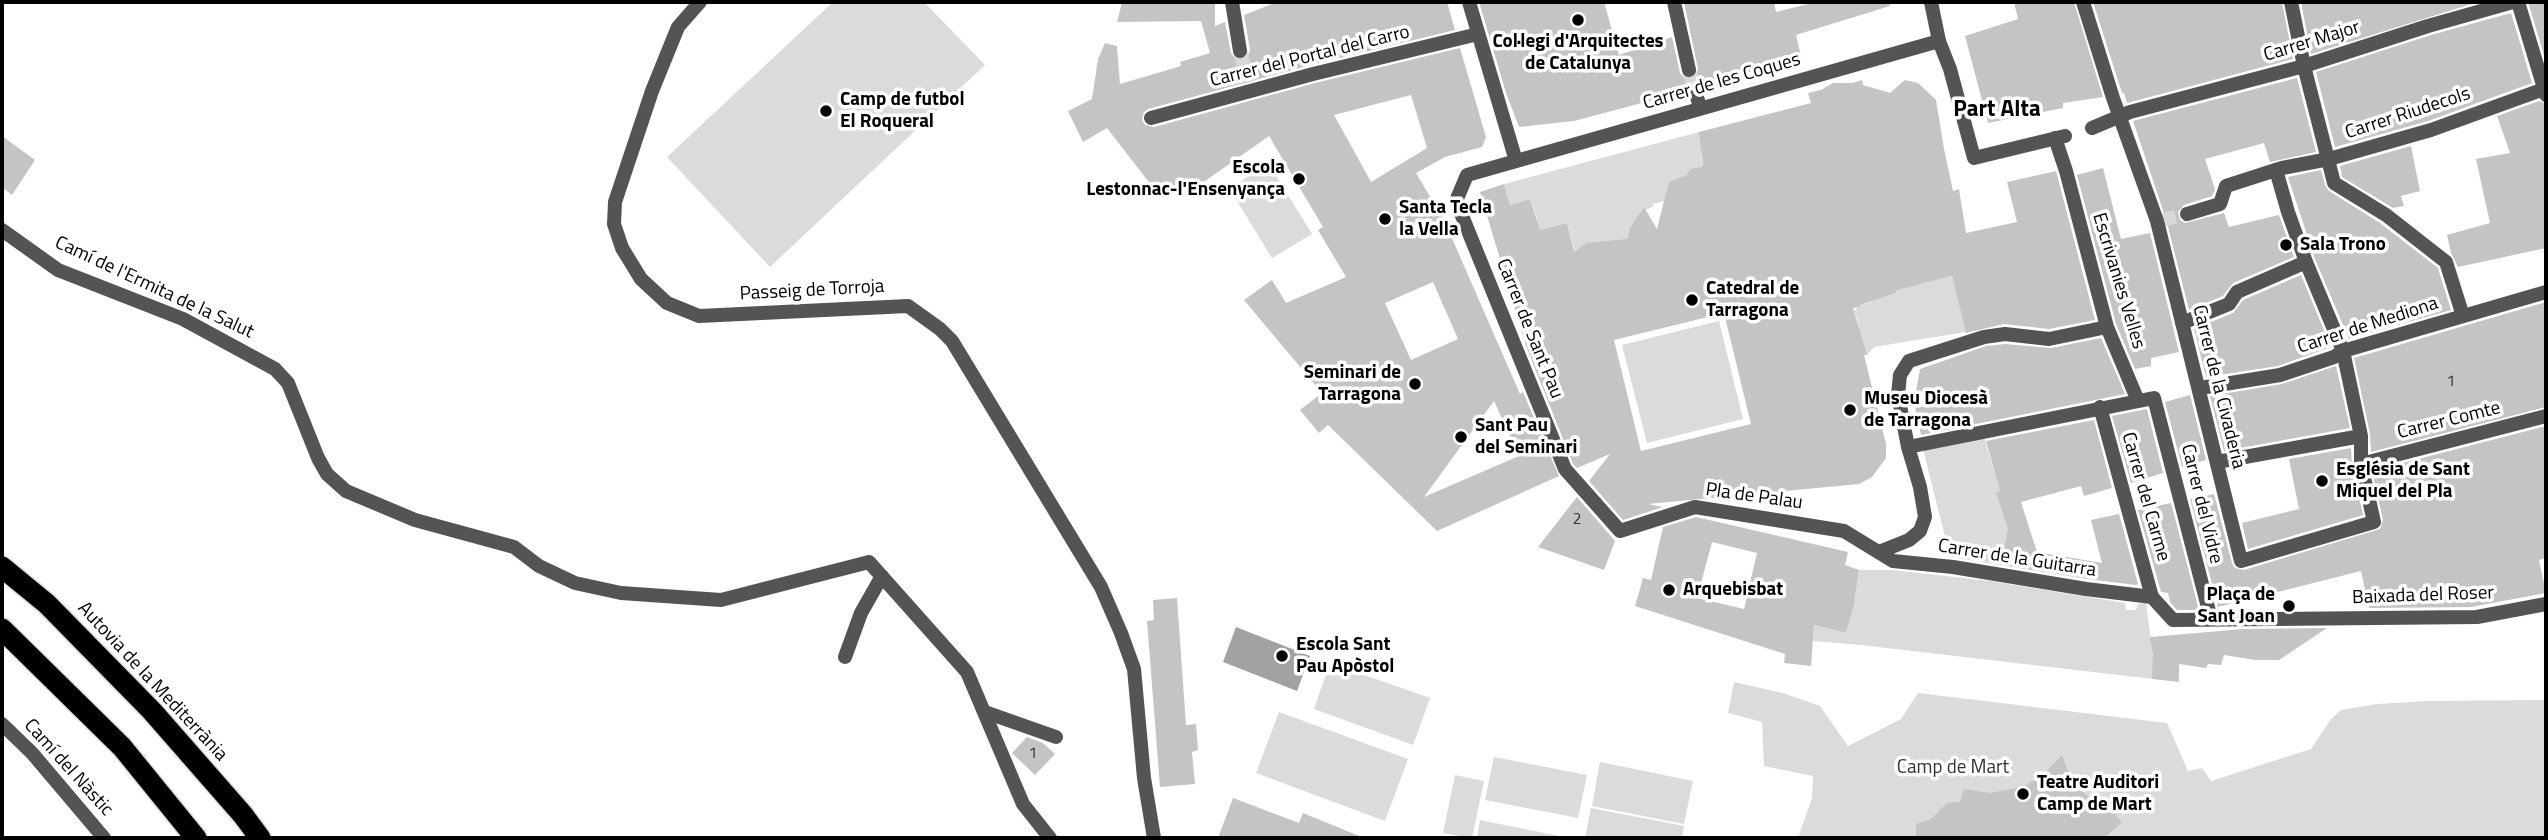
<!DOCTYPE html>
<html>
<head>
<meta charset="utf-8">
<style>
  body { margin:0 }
  #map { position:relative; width:2548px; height:840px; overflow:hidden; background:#fff; font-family:"Titillium Web",sans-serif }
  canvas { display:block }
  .frame { position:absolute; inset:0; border:4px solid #000; pointer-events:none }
</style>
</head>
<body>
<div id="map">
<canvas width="2548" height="840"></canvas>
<div class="frame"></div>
</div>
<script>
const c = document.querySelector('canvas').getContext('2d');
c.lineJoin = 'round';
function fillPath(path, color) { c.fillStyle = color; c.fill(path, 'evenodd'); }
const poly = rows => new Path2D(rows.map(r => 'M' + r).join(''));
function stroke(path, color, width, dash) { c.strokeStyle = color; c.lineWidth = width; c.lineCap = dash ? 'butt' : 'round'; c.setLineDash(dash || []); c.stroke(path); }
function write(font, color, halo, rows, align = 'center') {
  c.font = font + ' "Titillium Web",sans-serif'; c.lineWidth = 7; c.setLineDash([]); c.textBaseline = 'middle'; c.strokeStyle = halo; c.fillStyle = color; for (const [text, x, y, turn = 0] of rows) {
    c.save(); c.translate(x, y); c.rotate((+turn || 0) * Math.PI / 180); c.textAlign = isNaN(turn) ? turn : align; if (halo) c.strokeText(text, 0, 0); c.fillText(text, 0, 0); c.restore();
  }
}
fillPath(poly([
  [833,2,924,2,985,65,770,267,667,157],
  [1699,132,1701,141,1709,152,1701,155,1703,166,1690,169,1687,175,1672,181,1666,191,1669,200,1653,204,1654,206,1646,210,1644,208,1640,212,1641,214,1630,226,1629,246,1575,254,1567,223,1531,232,1537,219,1530,199,1510,205,1504,184],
  [1269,164,1312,234,1272,258,1229,188],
  [1908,274,1912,286,1952,276,1966,332,1874,347,1867,355,1863,350,1857,326,1859,325,1854,311,1860,305,1871,302,1876,295],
  [1719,321,1743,419,1647,443,1622,345],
  [1984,437,2000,491,1997,492,2014,547,2005,546,2001,565,1950,557,1923,449],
  [1859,570,1892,570,1990,581,2125,603,2126,610,2136,610,2138,604,2146,603,2154,663,2153,679,1861,645,1813,641,1814,625,1846,633,1854,605],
  [1330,663,1430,698,1413,745,1314,709],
  [1734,682,1783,693,1820,706,1848,746,1901,719,1918,693,2167,723,2188,771,2202,768,2211,781,2311,749,2331,719,2341,710,2377,704,2429,701,2546,700,2546,838,1798,838,1812,798,1813,776,1764,766,1762,722,1728,713],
  [1279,712,1408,759,1385,821,1256,773],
  [1494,757,1587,775,1578,818,1485,800],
  [1600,762,1693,781,1684,824,1592,806],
  [1455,775,1484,781,1472,838,1443,833],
  [1591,808,1684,826,1682,838,1585,838],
  [1480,820,1569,838,1477,838]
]), '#dbdbdb');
fillPath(poly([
  [1236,627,1310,656,1297,691,1223,662]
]), '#a2a2a2');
fillPath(poly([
  [1122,2,1215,2,1215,26,1225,22,1231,53,1236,60,1241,61,1247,58,1250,50,1244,15,1277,2,1447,2,1455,30,1311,65,1148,109,1144,112,1142,120,1145,125,1154,127,1315,83,1460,48,1486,137,1482,147,1445,157,1416,173,1444,220,1520,394,1523,392,1559,476,1437,531,1328,425,1319,433,1300,410,1322,393,1244,300,1272,280,1286,303,1346,277,1318,230,1323,227,1269,136,1181,198,1171,184,1158,194,1107,128,1083,142,1068,111,1092,99,1098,59,1105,43,1117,46,1120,84,1181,66,1180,62,1210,53,1201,21,1117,22],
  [1411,95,1427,148,1371,182,1334,115],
  [1433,282,1458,339,1411,360,1385,303],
  [1494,401,1519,456,1424,497],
  [1479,2,1604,2,1619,55,1672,37,1680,73,1685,79,1690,79,1696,77,1698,69,1684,2,1774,2,1776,12,1816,2,1889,2,1890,6,1796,35,1801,56,1737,76,1739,82,1705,91,1702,87,1694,85,1689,88,1687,96,1669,101,1668,96,1574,121,1519,127,1506,93],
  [2014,2,2074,2,2103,97,2063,103,2063,108,1988,123,1965,36,2018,19],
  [2093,2,2282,2,2293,59,2127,103,2124,93,2122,93],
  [2301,2,2478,2,2311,54],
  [2528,2,2546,2,2546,62],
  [2511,13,2532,83,2428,121,2335,147,2316,72,2431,35],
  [2297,78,2316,152,2270,162,2264,143,2205,159,2215,189,2212,196,2184,205,2178,212,2180,220,2185,223,2224,213,2229,227,2279,215,2294,257,2233,283,2223,296,2189,310,2166,219,2133,121],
  [1862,80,1863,85,1890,93,1905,80,1918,83,1936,100,1944,149,1953,191,1959,189,1966,233,2017,222,2007,182,2056,171,2095,320,2049,329,2004,324,1966,333,1952,276,1897,290,1895,293,1860,305,1860,307,1853,308,1867,355,1864,355,1886,444,1886,458,1872,477,1859,484,1648,504,1663,507,1623,520,1589,481,1610,454,1577,468,1573,464,1526,346,1480,192,1504,184,1510,205,1530,199,1540,230,1567,223,1574,252,1587,243,1628,239,1630,227,1644,207,1657,229,1668,185,1671,181,1687,175,1690,169,1703,166,1699,132,1811,103,1808,93,1821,90,1833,83,1853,83],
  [1724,313,1751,424,1641,451,1614,340],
  [2539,101,2546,104,2546,248,2458,267,2451,253,2447,235,2490,223,2476,159,2510,153,2497,116],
  [2,136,35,160,12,195,2,187],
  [2411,146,2420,191,2401,196,2404,206,2393,208,2342,177,2340,166],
  [2103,168,2121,239,2150,233,2179,352,2151,358,2151,366,2135,369,2116,324,2077,175],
  [2321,170,2325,185,2329,191,2380,223,2438,268,2451,310,2349,339,2315,259,2288,177],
  [2301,275,2331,347,2278,366,2206,377,2194,329,2233,313,2243,300],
  [2546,302,2546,407,2371,452,2370,434,2354,358],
  [2101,338,2125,394,1921,435,1914,403,1920,369,1986,346,2005,344,2051,348],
  [2336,366,2350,428,2224,451,2210,396,2282,384],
  [2190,395,2206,460,2182,467,2165,402],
  [2147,409,2163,473,2131,483,2112,416],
  [2094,420,2112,488,2084,496,2081,486,2021,502,2037,552,2102,563,2091,520,2119,514,2138,584,2136,585,2087,579,2001,565,2008,529,1996,492,2000,491,1986,441],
  [2546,426,2546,558,2539,560,2546,593,2471,607,2369,608,2361,571,2218,607,2190,499,2214,494,2232,563,2235,568,2244,570,2380,529,2383,520,2372,471],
  [2351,448,2352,466,2363,515,2248,549,2242,523,2299,509,2289,459],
  [1577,497,1615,541,1604,570,1538,547],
  [2171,503,2199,610,2177,610,2170,602,2168,593,2161,592,2138,510],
  [1696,517,1848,552,1845,565,1859,570,1854,605,1846,633,1814,625,1811,666,1784,663,1785,654,1635,606,1643,578,1651,580,1663,527],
  [1712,542,1757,553,1744,609,1697,598],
  [1177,598,1186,725,1196,724,1198,750,1192,752,1195,784,1160,787,1147,621,1154,620,1153,600],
  [2327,628,2279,660,2255,660,2224,655,2221,665,2208,664,2206,668,2179,664,2179,682,2152,679,2153,655,2150,637,2243,629],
  [1027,737,1043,743,1055,754,1035,775,1012,753],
  [2062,755,2070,776,2080,790,2093,800,2118,807,2116,816,2122,822,2104,838,1916,838,1916,824,1931,819,1947,803,1960,802,1964,789,1990,793,2023,787,2043,775],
  [1233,798,1299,823,1303,813,1364,838,1218,838]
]), '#c4c4c4');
stroke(poly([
  [1240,51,1248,83],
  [1689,70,1696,94],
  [2162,220,2187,214]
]), '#d9d9d9', 14, [14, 7]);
const motorway = poly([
  [2,567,47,604,152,711,243,815,260,838],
  [2,629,122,747,196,838]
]);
stroke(motorway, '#dbdbdb', 24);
stroke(poly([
  [1232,2,1240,51],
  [1674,2,1689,70],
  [2083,2,2113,98,2157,221,2241,561,2374,522,2361,464,2361,436,2343,351,2306,262,2288,212,2276,170],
  [2291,2,2304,66,2334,183,2386,215,2446,262,2463,316],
  [2518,2,2546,95],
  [1939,41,1950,69,1974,158,2065,136],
  [1696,94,1700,107],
  [1151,118,1313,74,1478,34],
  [2092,128,2130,112,2304,66,2428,26,2513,2],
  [2055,138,2066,171,2107,327,2138,401],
  [2187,214,2220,204,2226,186,2282,168,2329,159,2431,130,2544,89],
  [2182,323,2229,304,2237,292,2306,262],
  [2200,388,2280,375,2334,357,2343,351,2546,292],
  [2100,407,2152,597],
  [1908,447,2154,398,2211,619],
  [2217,462,2361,436],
  [2361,464,2546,416],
  [1879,552,1909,540,1920,531,1925,517,1920,487,1908,447,1898,395,1900,375,1909,361,1984,337,2005,334,2049,339,2107,327],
  [985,712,1056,737]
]), '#545454', 14);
stroke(poly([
  [700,2,678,27,652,91,615,202,614,224,622,248,641,279,667,303,699,316,908,306,940,329,952,341,1101,587,1121,633,1134,669,1144,778,1154,838],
  [1469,2,1516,161],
  [1931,2,1939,41,1467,175,1456,201,1565,469,1620,531,1695,507,1844,531,1893,561,1953,567,2086,589,2152,597,2173,620,2477,617,2546,604],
  [2,230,58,270,183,319,275,369,288,383,318,458,327,474,346,491,415,520,514,547,539,566,575,583,621,593,721,600,869,562,967,672,1023,804,1050,838],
  [845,657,861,613,882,576],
  [2,724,32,753,104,838]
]), '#545454', 14);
stroke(motorway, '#000', 21);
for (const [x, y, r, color] of [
  [1578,20,7,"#000"],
  [826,111,7,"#000"],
  [1299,179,7,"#000"],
  [1385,219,7,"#000"],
  [2286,245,7,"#000"],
  [1692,300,7,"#000"],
  [1415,384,7,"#000"],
  [1850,410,7,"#000"],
  [1461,437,7,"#000"],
  [2322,481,7,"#000"],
  [1669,590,7,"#000"],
  [2289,606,7,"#000"],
  [1282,656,7,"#000"],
  [2023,794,7,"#000"]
]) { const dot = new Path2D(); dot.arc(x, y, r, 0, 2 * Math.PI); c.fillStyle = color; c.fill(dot); stroke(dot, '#fff', 2.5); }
write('16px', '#313131', null, [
  ["1",2451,382],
  ["2",1577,520],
  ["1",1033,754]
]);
write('bold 19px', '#000', '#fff', [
  ["Col·legi d'Arquitectes",1578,42,"center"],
  ["de Catalunya",1578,64,"center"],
  ["Camp de futbol",840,100],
  ["El Roqueral",840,122],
  ["Escola",1285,168,"right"],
  ["Lestonnac-l'Ensenyança",1285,190,"right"],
  ["Santa Tecla",1399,208],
  ["la Vella",1399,230],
  ["Sala Trono",2300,245],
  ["Catedral de",1706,289],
  ["Tarragona",1706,311],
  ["Seminari de",1401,373,"right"],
  ["Tarragona",1401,395,"right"],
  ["Museu Diocesà",1864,399],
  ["de Tarragona",1864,421],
  ["Sant Pau",1475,426],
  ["del Seminari",1475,448],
  ["Església de Sant",2336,470],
  ["Miquel del Pla",2336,492],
  ["Arquebisbat",1683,590],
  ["Plaça de",2275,595,"right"],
  ["Sant Joan",2275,617,"right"],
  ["Escola Sant",1296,645],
  ["Pau Apòstol",1296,667],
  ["Teatre Auditori",2037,783],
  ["Camp de Mart",2037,805]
], 'left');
write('19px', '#000', '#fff', [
  ["Carrer Major",2312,42,-17],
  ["Carrer del Portal del Carro",1310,57,-14],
  ["Carrer de les Coques",1722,82,-16],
  ["Carrer Riudecols",2408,114,-18],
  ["Escrivanies Velles",2118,281,73],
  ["Camí de l'Ermita de la Salut",154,288,25],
  ["Passeig de Torroja",812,291,-3],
  ["Carrer de Mediona",2368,326,-18],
  ["Carrer de Sant Pau",1529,329,68],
  ["Carrer de la Civaderia",2218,387,76],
  ["Carrer Comte",2449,421,-14],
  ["Pla de Palau",1754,497,8],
  ["Carrer del Carme",2145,497,74],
  ["Carrer del Vidre",2201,504,76],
  ["Carrer de la Guitarra",2017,559,9],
  ["Baixada del Roser",2423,596,-2],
  ["Autovia de la Mediterrània",152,682,47],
  ["Camí del Nàstic",68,768,48]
]);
write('19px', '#323232', '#fff', [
  ["Camp de Mart",1953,768]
]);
write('bold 23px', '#000', '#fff', [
  ["Part Alta",1997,110]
]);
</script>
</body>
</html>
